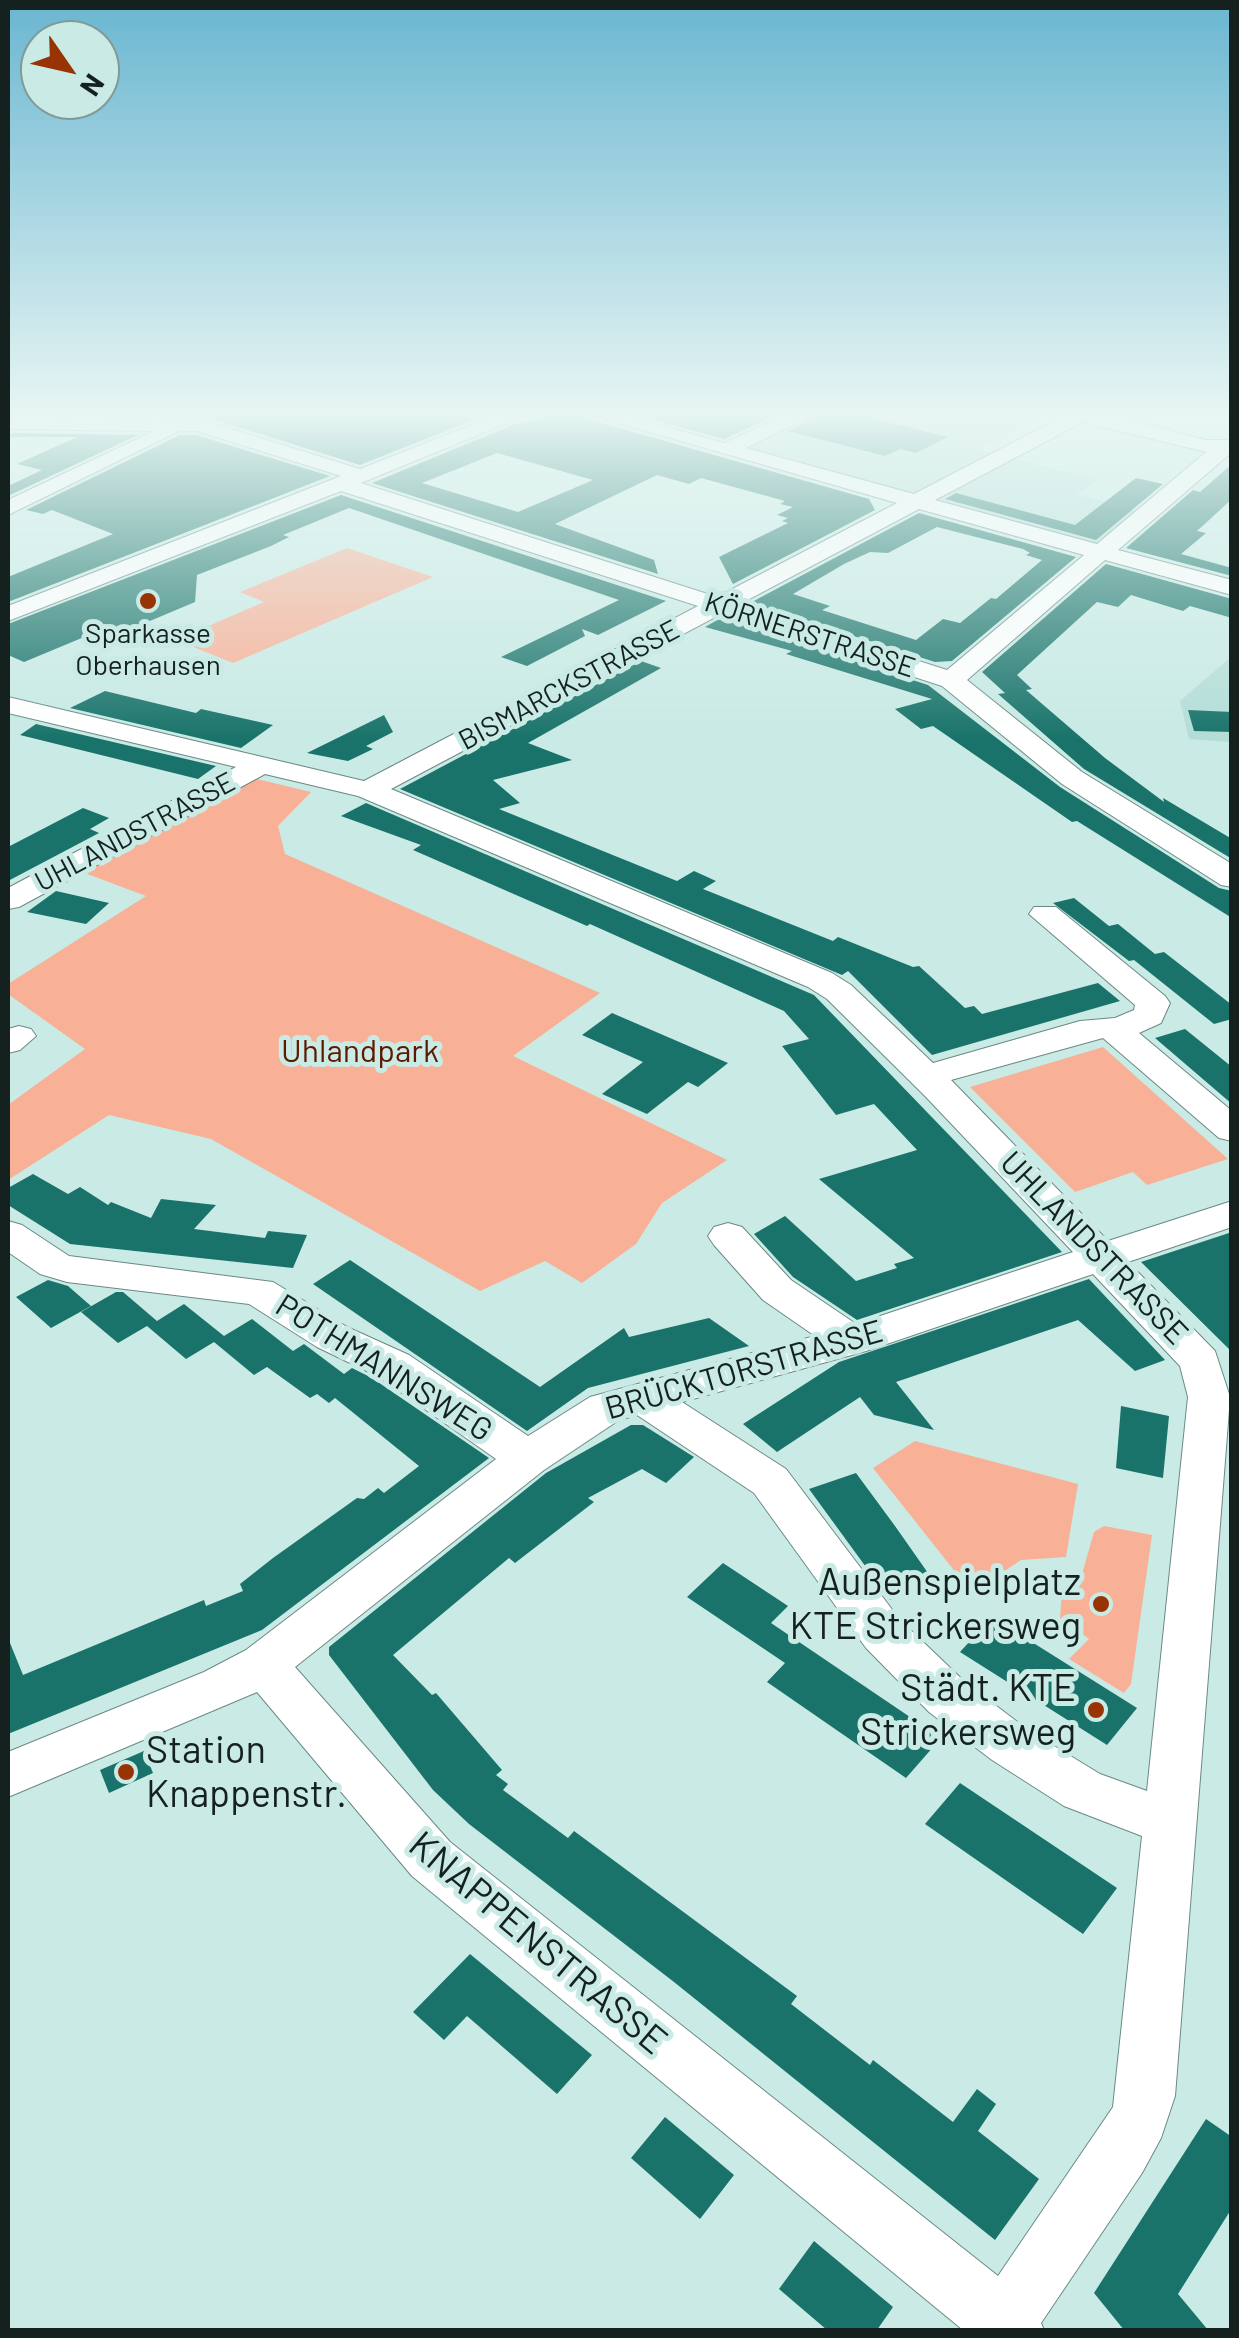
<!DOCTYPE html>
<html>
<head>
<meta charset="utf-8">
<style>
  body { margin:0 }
  #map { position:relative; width:1239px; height:2338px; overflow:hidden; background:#c9eae5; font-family:Barlow,sans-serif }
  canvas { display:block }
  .frame { position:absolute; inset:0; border:10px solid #15211f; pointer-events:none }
  .north { position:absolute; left:20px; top:20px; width:100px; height:100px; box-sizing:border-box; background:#c9eae5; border:2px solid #819a96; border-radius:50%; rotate:124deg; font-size:28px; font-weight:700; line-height:40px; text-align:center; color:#15211f }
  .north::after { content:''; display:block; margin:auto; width:35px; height:45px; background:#983304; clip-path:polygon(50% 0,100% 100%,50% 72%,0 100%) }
</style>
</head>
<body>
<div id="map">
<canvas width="1239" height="2338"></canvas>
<div class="frame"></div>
<div class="north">N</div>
</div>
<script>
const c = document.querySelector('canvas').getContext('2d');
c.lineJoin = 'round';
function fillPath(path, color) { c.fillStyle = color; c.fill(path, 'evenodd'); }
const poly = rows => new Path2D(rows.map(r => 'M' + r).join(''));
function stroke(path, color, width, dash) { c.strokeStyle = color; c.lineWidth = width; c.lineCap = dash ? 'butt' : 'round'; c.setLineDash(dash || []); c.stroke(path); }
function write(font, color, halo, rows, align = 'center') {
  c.font = font + ' Barlow,sans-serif'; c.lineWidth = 10; c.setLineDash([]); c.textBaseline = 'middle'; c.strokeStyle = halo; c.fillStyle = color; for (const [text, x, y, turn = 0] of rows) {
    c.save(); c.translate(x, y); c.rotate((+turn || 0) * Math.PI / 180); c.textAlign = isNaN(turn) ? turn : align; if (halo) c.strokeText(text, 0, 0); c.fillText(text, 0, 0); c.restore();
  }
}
fillPath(poly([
  [811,411,1052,411,978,450,1099,480,1076,494,1147,513,1100,553,726,450],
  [1231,657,1231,742,1189,739,1180,701]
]), '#b4ddd7');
fillPath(poly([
  [347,548,433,577,233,663,176,640,264,602,240,592],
  [240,775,311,792,278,826,285,854,600,993,513,1056,727,1160,662,1203,636,1244,582,1283,545,1261,480,1291,211,1139,109,1115,8,1180,8,1105,85,1049,8,994,8,984,146,896,74,869],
  [1103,1047,1228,1159,1147,1185,1133,1172,1075,1192,970,1087],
  [915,1441,1078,1484,1066,1557,1021,1560,972,1593,873,1468],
  [1104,1526,1152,1535,1131,1684,1124,1693,1069,1659,1089,1639,1060,1618,1062,1590,1082,1574,1094,1532]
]), '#f8b097');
fillPath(poly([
  [8,412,484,412,491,413,360,465,199,415],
  [563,412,869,499,875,510,733,584,719,557,788,523,782,521,788,518,777,515,793,507,780,504,785,501,701,478,689,484,657,475,555,524,654,560,658,574,372,483,520,422,537,421],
  [497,453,593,480,518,512,422,483],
  [626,412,784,412,724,439],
  [825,412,847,412,948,437,916,453,900,449,885,456,788,431],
  [8,433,138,435,8,496,8,486,42,470,17,464,77,437,8,437],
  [180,435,196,435,330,476,8,602,8,577,113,534,52,510,43,514,26,510],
  [1232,464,1232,499,1197,531,1206,533,1181,554,1232,568,1232,576,1126,548,1193,490,1200,492],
  [1136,478,1163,484,1096,540,945,499,956,493,1075,525],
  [341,495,666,601,598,635,582,629,585,636,527,666,501,657,619,600,349,508,283,535,289,537,271,546,197,575,195,602,138,626,104,641,89,635,24,662,8,655,8,624],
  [919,513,1076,557,952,661,935,662,750,603],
  [937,527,1023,549,1030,553,1026,555,1042,560,996,599,991,598,960,623,943,619,916,640,822,610,830,606,793,594,844,564,870,552,888,553],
  [1106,564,1232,599,1232,618,1190,606,1183,611,1131,595,1118,607,1097,602,1017,675,1032,689,1026,690,1105,758,1164,802,1163,798,1232,839,1232,859,1084,769,998,694,1013,692,1005,693,982,672],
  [721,618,928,685,1060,787,1219,888,1232,891,1232,918,1077,821,1072,822,933,726,921,729,895,709,932,699,786,654,792,651,705,627],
  [641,661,661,668,528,743,572,760,493,780,520,803,499,809,677,881,694,871,716,881,703,889,833,941,838,937,913,967,919,966,965,1008,974,1006,982,1014,1098,983,1120,1001,932,1055,848,971,842,975,400,789],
  [105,691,196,713,201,709,273,725,241,748,70,708],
  [1188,710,1232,712,1232,732,1194,731],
  [384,715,393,732,366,746,373,749,348,761,307,753],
  [36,724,216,766,198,779,20,735],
  [366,803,814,995,1062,1252,857,1320,793,1277,754,1234,785,1216,856,1281,897,1268,894,1264,914,1258,819,1179,917,1150,874,1104,836,1115,782,1046,809,1039,784,1011,590,924,587,926,413,850,421,845,341,816],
  [83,808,109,818,90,829,99,833,8,881,8,847],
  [56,891,109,903,86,924,27,912],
  [1074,898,1109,926,1118,924,1155,954,1164,952,1232,1005,1232,1019,1214,1024,1134,960,1129,961,1053,903],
  [612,1013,728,1063,698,1087,688,1082,647,1114,602,1094,643,1062,582,1035],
  [1185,1029,1232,1067,1232,1104,1155,1038],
  [33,1174,68,1194,80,1187,108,1205,111,1202,151,1218,161,1199,216,1205,194,1229,265,1238,268,1231,307,1235,293,1268,70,1244,8,1205,8,1188],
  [1232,1232,1232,1352,1141,1262],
  [350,1260,540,1387,624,1328,629,1337,709,1318,749,1346,588,1388,527,1431,313,1284],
  [1089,1279,1165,1360,1135,1371,1078,1320,896,1382,934,1430,874,1415,860,1397,777,1452,743,1424,839,1362],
  [48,1280,68,1286,91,1306,51,1328,16,1297],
  [116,1292,123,1292,157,1321,184,1304,224,1336,252,1319,293,1351,304,1344,344,1374,352,1368,372,1378,489,1458,262,1630,8,1734,8,1638,23,1675,204,1600,206,1606,243,1591,240,1584,273,1558,357,1498,364,1499,378,1488,384,1493,419,1466,335,1398,329,1403,317,1394,310,1398,267,1367,254,1375,214,1342,186,1359,147,1326,118,1343,81,1312],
  [1121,1406,1169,1416,1163,1478,1116,1468],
  [631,1425,643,1425,694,1457,666,1483,642,1469,588,1498,594,1502,515,1563,509,1558,393,1655,432,1695,436,1693,502,1770,496,1775,508,1784,503,1790,568,1838,574,1831,797,1996,791,2004,870,2065,873,2060,953,2122,977,2089,996,2104,978,2131,1039,2179,995,2240,674,1982,469,1824,433,1790,329,1655,329,1647,546,1473],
  [856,1473,895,1526,935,1583,890,1600,809,1489],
  [723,1563,788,1606,771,1623,941,1738,906,1778,767,1682,785,1663,687,1597],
  [992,1617,1137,1708,1107,1745,960,1652],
  [144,1751,153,1773,109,1793,100,1770],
  [960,1783,1117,1888,1083,1934,925,1824],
  [470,1954,592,2055,557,2094,467,2016,444,2040,413,2012],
  [665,2117,734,2175,700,2219,631,2158],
  [1206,2119,1232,2137,1232,2208,1178,2294,1208,2330,1124,2330,1094,2293],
  [814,2241,893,2307,877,2330,827,2330,779,2289]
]), '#19736a');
const minor = poly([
  [507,411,536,411,361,483,717,597,897,503,576,411,610,411,724,443,794,411,821,411,746,448,914,494,1062,417,1054,411,1098,411,1205,440,1232,440,1232,452,1118,550,1232,580,1232,595,1105,560,967,680,1082,772,1232,864,1232,887,1221,885,1062,784,942,686,721,614,391,789,832,973,851,985,933,1063,1080,1021,1115,1018,1134,1010,1135,1005,1029,914,1034,907,1056,907,1165,996,1170,1003,1161,1023,1139,1033,1232,1111,1232,1141,1219,1138,1103,1038,951,1080,1108,1241,1232,1201,1232,1227,1128,1262,1215,1351,1230,1397,1175,2096,1161,2138,1142,2173,1041,2323,1044,2330,963,2330,412,1876,257,1692,8,1797,8,1752,204,1672,246,1650,496,1459,379,1377,317,1347,249,1304,67,1282,40,1274,8,1252,8,1221,22,1225,69,1256,273,1282,347,1327,409,1355,528,1436,590,1397,815,1336,763,1300,714,1245,708,1236,714,1227,728,1223,742,1227,791,1280,856,1324,1073,1252,925,1096,827,999,808,987,358,796,265,774,19,907,8,909,8,888,236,767,8,713,8,697,364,781,698,606,341,491,8,621,8,606,341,476,197,431,179,431,8,515,8,500,154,431,8,429,8,417,199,419,360,469,507,411],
  [1083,422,1206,452,1097,544,935,500,1083,422],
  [919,509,1084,555,947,670,740,604,919,509],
  [1093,1274,1180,1366,1188,1397,1147,1791,1100,1774,1028,1730,965,1682,900,1620,786,1469,682,1402,866,1351,1093,1274],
  [637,1415,754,1493,866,1648,929,1712,992,1760,1064,1806,1142,1836,1113,2107,998,2276,450,1842,295,1667,544,1470,619,1420,637,1415],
  [19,1026,31,1029,36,1036,20,1050,8,1053,8,1029,19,1026]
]);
stroke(minor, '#6b8985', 2);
fillPath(minor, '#fff');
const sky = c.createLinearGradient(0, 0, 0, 739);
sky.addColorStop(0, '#6ab6d1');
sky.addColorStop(0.56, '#e7f6f3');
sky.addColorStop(1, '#e7f6f300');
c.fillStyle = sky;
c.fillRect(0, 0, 1239, 739);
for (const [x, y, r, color] of [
  [148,601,10,"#983304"],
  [1101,1604,10,"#983304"],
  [1096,1710,10,"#983304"],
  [126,1772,10,"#983304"]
]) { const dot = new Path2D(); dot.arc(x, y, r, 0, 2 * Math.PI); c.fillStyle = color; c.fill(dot); stroke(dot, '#c9eae5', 4); }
write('28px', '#15211f', '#c9eae5', [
  ["Sparkasse",148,634],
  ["Oberhausen",148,666]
]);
write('28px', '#15211f', '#c9eae5', [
  ["KÖRNERSTRASSE",810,635,18],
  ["BISMARCKSTRASSE",569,685,-28],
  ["UHLANDSTRASSE",135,832,-28]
]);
write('32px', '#5d1900', '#c9eae5', [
  ["Uhlandpark",360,1051]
]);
write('32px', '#15211f', '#c9eae5', [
  ["UHLANDSTRASSE",1094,1248,46],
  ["POTHMANNSWEG",384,1368,32],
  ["BRÜCKTORSTRASSE",744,1370,-16]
]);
write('38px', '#15211f', '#c9eae5', [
  ["Außenspielplatz",1081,1582],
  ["KTE Strickersweg",1081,1626],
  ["Städt. KTE",1076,1688],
  ["Strickersweg",1076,1732],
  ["Station",146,1750,"left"],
  ["Knappenstr.",146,1794,"left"]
], 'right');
write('38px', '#15211f', '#c9eae5', [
  ["KNAPPENSTRASSE",538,1943,40]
]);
</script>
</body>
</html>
